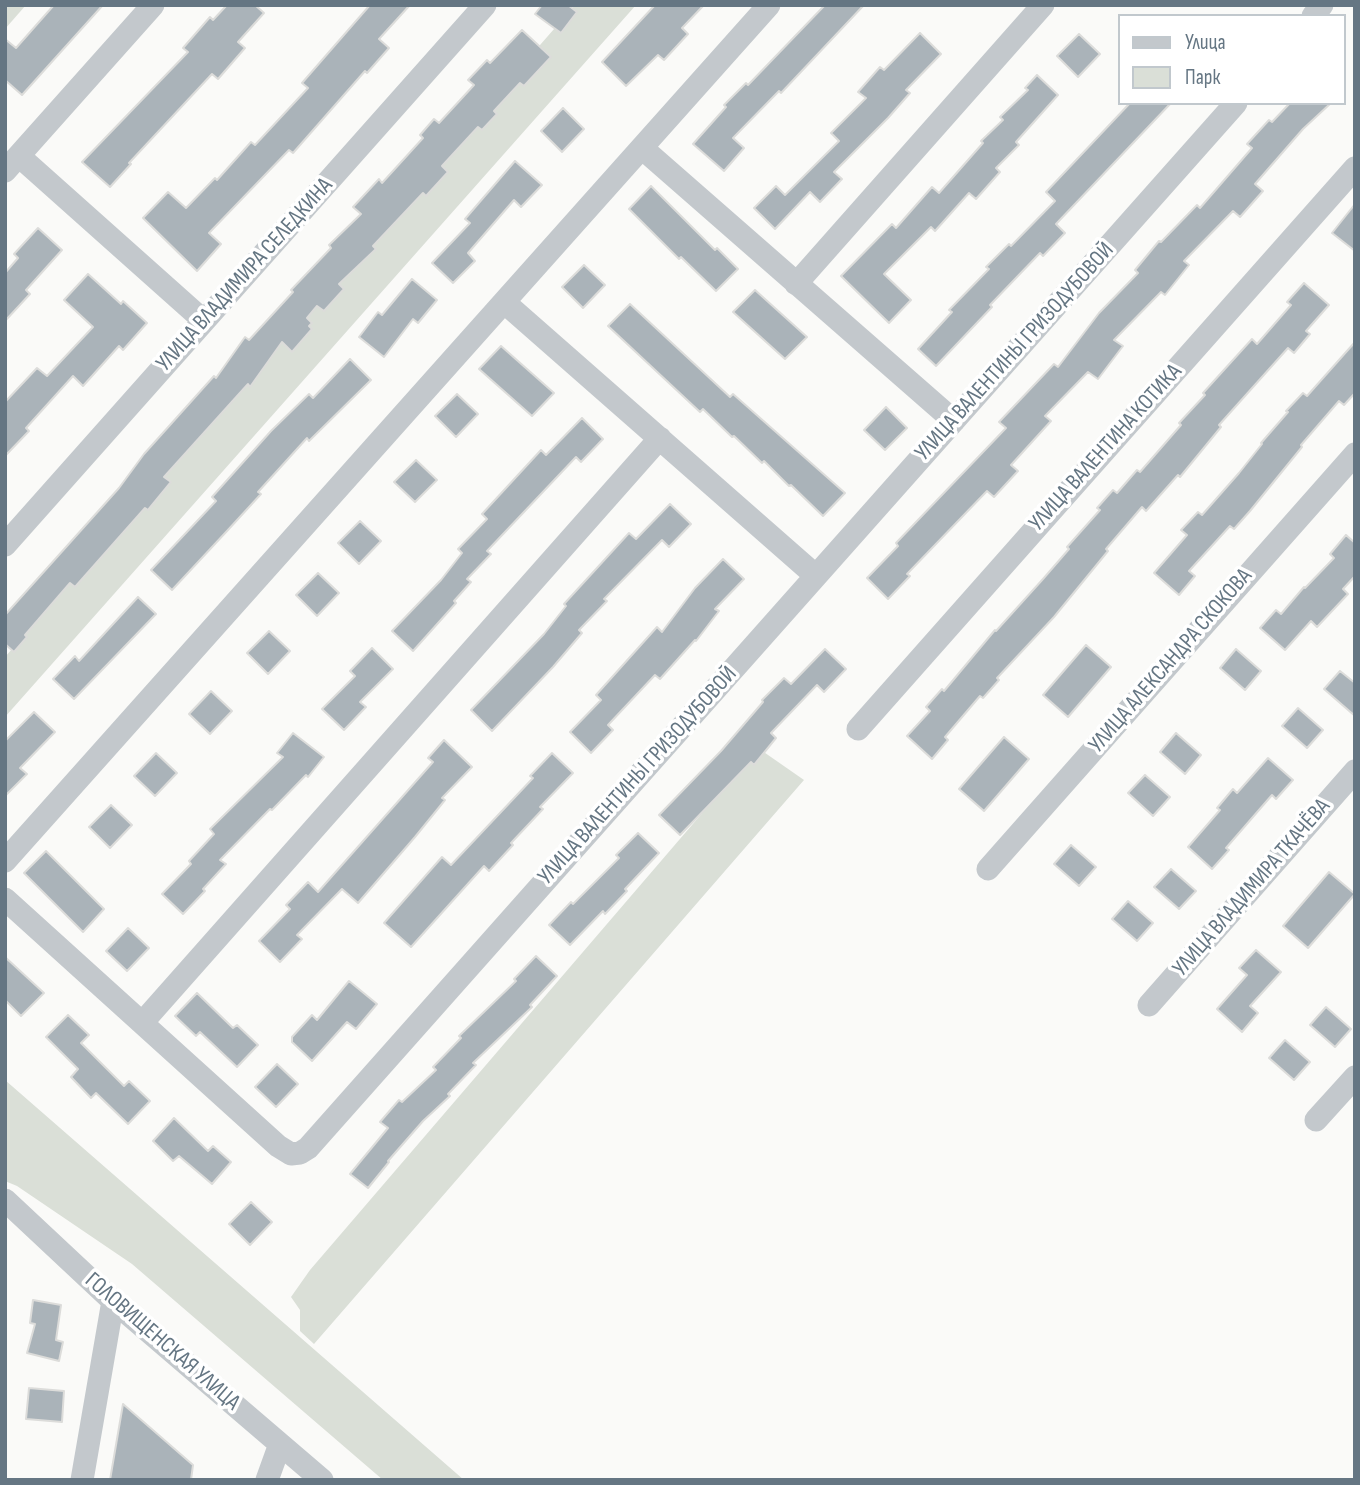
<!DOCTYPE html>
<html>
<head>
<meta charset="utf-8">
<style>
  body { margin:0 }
  #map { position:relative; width:1360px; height:1485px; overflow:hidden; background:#fafaf8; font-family:"Sofia Sans Condensed",sans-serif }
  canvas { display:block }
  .frame { position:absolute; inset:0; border:7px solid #657683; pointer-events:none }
  .legend { position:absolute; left:1118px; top:14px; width:228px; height:91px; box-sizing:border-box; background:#fff; border:2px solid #c1c8cd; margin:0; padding:9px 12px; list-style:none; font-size:21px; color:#657683 }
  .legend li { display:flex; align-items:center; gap:14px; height:35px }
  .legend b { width:35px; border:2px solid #c1c8cd }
</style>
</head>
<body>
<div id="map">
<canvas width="1360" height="1485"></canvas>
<div class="frame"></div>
<ul class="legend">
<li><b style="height:9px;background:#c3c8cc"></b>Улица</li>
<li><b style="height:19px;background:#dadfd7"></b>Парк</li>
</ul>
</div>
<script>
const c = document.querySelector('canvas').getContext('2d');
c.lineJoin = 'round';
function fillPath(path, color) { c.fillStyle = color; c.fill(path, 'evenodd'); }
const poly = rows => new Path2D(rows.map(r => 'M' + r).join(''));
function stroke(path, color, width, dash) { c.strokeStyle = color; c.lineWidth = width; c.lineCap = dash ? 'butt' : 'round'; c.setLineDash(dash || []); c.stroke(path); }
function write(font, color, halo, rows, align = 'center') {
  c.font = font + ' "Sofia Sans Condensed",sans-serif'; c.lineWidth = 7; c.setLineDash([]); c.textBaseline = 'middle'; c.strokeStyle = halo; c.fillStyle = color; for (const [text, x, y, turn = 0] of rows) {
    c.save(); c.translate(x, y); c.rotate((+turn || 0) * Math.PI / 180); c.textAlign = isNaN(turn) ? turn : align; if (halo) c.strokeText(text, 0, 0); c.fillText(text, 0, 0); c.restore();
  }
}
fillPath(poly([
  [5,5,26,5,5,29],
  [575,5,636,5,5,717,5,657],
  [758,748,804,780,314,1344,300,1331,300,1310,291,1297,310,1270],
  [5,1080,464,1480,383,1480,132,1264,17,1186,5,1181]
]), '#dadfd7');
const building = poly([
  [54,5,103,5,22,95,5,80,5,39,16,48,54,5],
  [227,5,255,5,264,13,238,42,245,48,218,79,212,74,129,163,131,164,110,187,82,162,188,52,183,48,210,17,213,20,227,5],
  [370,5,410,5,379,39,389,48,367,73,365,71,293,153,289,150,209,233,221,244,197,271,143,218,168,192,186,208,215,178,217,180,251,142,255,145,308,88,302,83,370,5],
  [542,5,568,5,577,12,561,33,535,14,542,5],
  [655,5,704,5,682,28,688,34,664,60,658,55,626,86,602,62,655,5],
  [825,5,864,5,781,93,779,91,733,138,744,148,724,171,693,144,726,107,724,105,746,83,748,85,825,5],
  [522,30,551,57,524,86,520,83,494,111,497,114,482,130,478,127,442,166,448,172,426,196,423,193,373,246,376,249,339,284,344,289,324,311,317,306,307,318,312,323,309,326,312,329,292,352,282,342,250,387,248,384,164,477,171,482,148,510,145,508,75,587,70,583,25,635,27,637,14,652,5,644,5,615,119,488,144,454,214,376,216,378,245,337,249,340,293,292,291,290,331,248,329,245,361,214,353,207,379,179,382,183,423,138,420,135,434,119,439,123,474,85,468,80,487,60,490,63,522,30],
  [920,33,941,54,906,90,910,93,888,118,834,172,842,179,820,202,810,192,775,229,754,208,776,186,785,195,839,141,831,133,866,98,858,92,880,67,884,70,920,33],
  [1079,34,1100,54,1078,77,1057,56,1079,34],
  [1037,75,1058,95,1016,142,1019,145,996,168,1000,172,976,199,969,193,935,231,931,227,884,274,911,300,889,323,841,276,892,224,896,228,932,187,939,193,983,143,981,141,1003,120,1000,117,1028,90,1025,88,1037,75],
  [1130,103,1171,103,1056,224,1065,233,1043,256,1040,253,990,305,992,307,936,366,918,349,952,312,949,310,989,269,986,267,1009,244,1011,246,1055,201,1046,192,1130,103],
  [1290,103,1331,103,1303,129,1255,184,1263,191,1240,217,1233,211,1184,261,1189,265,1165,295,1161,292,1114,340,1123,346,1098,379,1088,372,1045,416,1051,421,1011,465,1018,471,994,497,987,491,907,574,910,576,888,599,867,578,898,546,896,543,1006,428,999,422,1054,364,1058,367,1099,313,1138,273,1135,270,1159,241,1161,242,1197,205,1200,208,1252,148,1247,144,1269,120,1272,122,1290,103],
  [563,108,584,129,562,152,541,131,563,108],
  [515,161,542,185,521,207,514,200,468,253,475,261,453,283,432,263,470,223,465,219,515,161],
  [651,186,715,250,717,248,738,269,716,291,681,257,679,259,629,209,651,186],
  [1355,204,1355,251,1332,233,1355,204],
  [38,228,62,250,26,290,30,294,5,321,5,273,18,258,14,254,38,228],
  [584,265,605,285,583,308,562,287,584,265],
  [88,274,121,304,123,301,147,323,123,350,119,346,83,386,73,376,26,428,29,431,5,456,5,402,37,368,47,376,93,327,64,300,88,274],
  [412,279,437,300,418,323,413,319,384,357,359,337,378,312,382,315,412,279],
  [1304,283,1329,305,1306,331,1310,334,1294,353,1288,348,1219,425,1221,427,1180,477,1178,475,1146,511,1142,507,1106,549,1108,551,1054,617,997,678,999,680,983,698,980,696,945,737,948,740,932,759,907,736,930,711,926,707,942,689,944,691,995,630,996,631,1043,579,1069,549,1067,547,1100,510,1097,508,1113,490,1117,493,1137,470,1140,472,1181,425,1179,423,1205,395,1203,393,1252,339,1257,344,1291,305,1287,302,1304,283],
  [755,290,807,337,785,359,733,312,755,290],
  [630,304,730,397,733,394,845,493,823,516,791,485,789,486,764,461,762,463,734,436,732,437,703,409,700,412,608,326,630,304],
  [1355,342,1355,393,1344,405,1339,401,1301,445,1302,447,1250,511,1234,529,1230,526,1189,571,1195,576,1179,595,1154,573,1187,535,1181,530,1198,512,1202,515,1239,473,1262,444,1261,443,1288,412,1286,411,1303,393,1307,396,1355,342],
  [501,346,554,393,532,416,479,369,501,346],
  [350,359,371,380,309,441,307,438,258,492,261,494,227,531,172,590,151,570,216,501,212,497,271,431,309,394,313,398,350,359],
  [457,394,478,414,456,437,435,416,457,394],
  [886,407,907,428,885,450,864,430,886,407],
  [582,418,603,439,581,462,576,457,487,551,491,554,467,579,471,582,454,601,456,603,413,651,392,631,441,580,462,553,458,549,487,519,482,514,541,450,546,455,582,418],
  [416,460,437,480,415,502,394,482,416,460],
  [670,504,691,524,669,547,662,540,604,599,607,601,579,630,582,633,553,667,492,731,471,710,544,634,566,606,564,604,629,533,636,539,670,504],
  [360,521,381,541,359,564,338,543,360,521],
  [1346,535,1355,543,1355,576,1343,589,1348,594,1317,627,1311,621,1285,650,1260,628,1276,610,1281,614,1304,587,1305,588,1334,558,1330,554,1346,535],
  [723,559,744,579,715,609,719,611,696,641,695,640,660,679,655,675,608,725,613,730,591,753,570,732,601,700,596,695,657,627,662,632,695,588,723,559],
  [318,573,339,593,317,616,296,595,318,573],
  [138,597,156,614,74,699,53,679,75,656,79,661,138,597],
  [269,631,290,651,268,674,247,653,269,631],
  [1086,645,1111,667,1068,717,1043,695,1086,645],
  [372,648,393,669,360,702,366,707,344,730,322,709,355,676,350,671,372,648],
  [825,649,846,669,824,692,817,685,771,733,776,738,754,765,751,762,680,835,659,815,721,751,763,702,762,700,784,678,791,684,825,649],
  [1236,649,1261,671,1245,690,1220,668,1236,649],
  [1340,671,1355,683,1355,716,1324,689,1340,671],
  [211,691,232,711,210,734,189,714,211,691],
  [1298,708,1323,730,1307,748,1282,726,1298,708],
  [34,712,55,732,20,768,27,774,5,796,5,741,34,712],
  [293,733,324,757,308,777,306,775,272,810,270,809,220,860,226,864,203,889,205,891,183,914,162,894,191,864,189,861,214,834,210,829,283,757,277,753,293,733],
  [1176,733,1201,755,1185,774,1160,752,1176,733],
  [1004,737,1029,759,984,811,959,789,1004,737],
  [444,740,472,767,442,798,445,800,415,837,358,903,342,889,297,935,302,939,280,962,259,941,290,909,286,905,308,882,318,892,433,762,428,758,444,740],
  [156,753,177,773,155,796,134,776,156,753],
  [552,753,573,773,540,807,543,809,511,843,513,845,489,871,484,866,411,947,384,923,442,857,451,865,533,778,530,776,552,753],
  [1268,758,1293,780,1276,799,1272,795,1226,848,1229,850,1212,869,1188,847,1220,810,1217,808,1233,789,1237,793,1268,758],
  [1145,775,1170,797,1153,816,1128,793,1145,775],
  [111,805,132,825,110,848,89,827,111,805],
  [638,833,659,853,625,889,627,891,605,914,603,911,570,945,549,925,571,902,573,904,619,858,616,855,638,833],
  [1071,845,1096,867,1079,886,1054,864,1071,845],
  [46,851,104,909,83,932,24,873,46,851],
  [1171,869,1196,891,1179,909,1154,887,1171,869],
  [1329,872,1355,894,1308,948,1283,926,1329,872],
  [1128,901,1153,923,1137,941,1112,919,1128,901],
  [128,928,149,948,127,971,106,951,128,928],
  [1256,950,1281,972,1250,1006,1258,1013,1242,1032,1217,1009,1247,975,1239,968,1256,950],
  [536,956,557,976,530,1005,532,1007,473,1063,476,1065,448,1094,450,1096,423,1121,388,1161,389,1162,368,1188,350,1174,388,1128,380,1122,399,1100,402,1102,436,1070,433,1067,461,1038,459,1036,516,981,514,979,536,956],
  [5,957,44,993,21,1016,5,1000,5,957],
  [349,981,377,1004,356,1029,347,1022,312,1061,292,1042,292,1037,312,1015,317,1020,349,981],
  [197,993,233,1028,237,1025,258,1045,237,1067,200,1032,196,1036,175,1016,197,993],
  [1326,1007,1351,1029,1335,1047,1310,1025,1326,1007],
  [68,1015,89,1035,81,1043,124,1086,129,1081,150,1101,128,1124,96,1093,91,1098,71,1077,78,1069,46,1037,68,1015],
  [1285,1040,1310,1062,1294,1080,1269,1058,1285,1040],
  [277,1064,298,1084,276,1107,255,1087,277,1064],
  [174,1118,208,1151,213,1146,231,1162,212,1184,179,1156,173,1161,153,1141,174,1118],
  [251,1202,272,1222,250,1245,229,1224,251,1202],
  [33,1300,61,1305,56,1340,63,1342,59,1361,27,1353,35,1324,30,1323,33,1300],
  [29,1388,64,1391,62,1422,26,1419,29,1388],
  [123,1404,193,1465,191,1480,110,1480,123,1404]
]);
fillPath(building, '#aab3b9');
stroke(building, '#dcdcda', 2);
stroke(poly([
  [1313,16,1322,5],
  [642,148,954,421],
  [19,156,204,321],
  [5,171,153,5],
  [796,284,1043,5],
  [504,302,816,576],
  [5,545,485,5],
  [858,729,1355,168],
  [5,861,769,5],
  [988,869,1355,454],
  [5,899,278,1146,291,1154,300,1153,308,1148,1236,103],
  [1149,1005,1355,771],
  [142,1023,660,438],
  [1316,1120,1355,1077],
  [5,1200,113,1301,322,1480],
  [82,1480,113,1301],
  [267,1480,280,1444]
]), '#c3c8cc', 23);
write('23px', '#657683', '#fff', [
  ["УЛИЦА ВЛАДИМИРА СЕЛЕДКИНА",245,275,-48],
  ["УЛИЦА ВАЛЕНТИНЫ ГРИЗОДУБОВОЙ",1015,352,-48],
  ["УЛИЦА ВАЛЕНТИНА КОТИКА",1106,448,-48],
  ["УЛИЦА АЛЕКСАНДРА СКОКОВА",1171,661,-49],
  ["УЛИЦА ВАЛЕНТИНЫ ГРИЗОДУБОВОЙ",638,776,-48],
  ["УЛИЦА ВЛАДИМИРА ТКАЧЁВА",1252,888,-49],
  ["ГОЛОВИЩЕНСКАЯ УЛИЦА",162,1342,41]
]);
</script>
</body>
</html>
